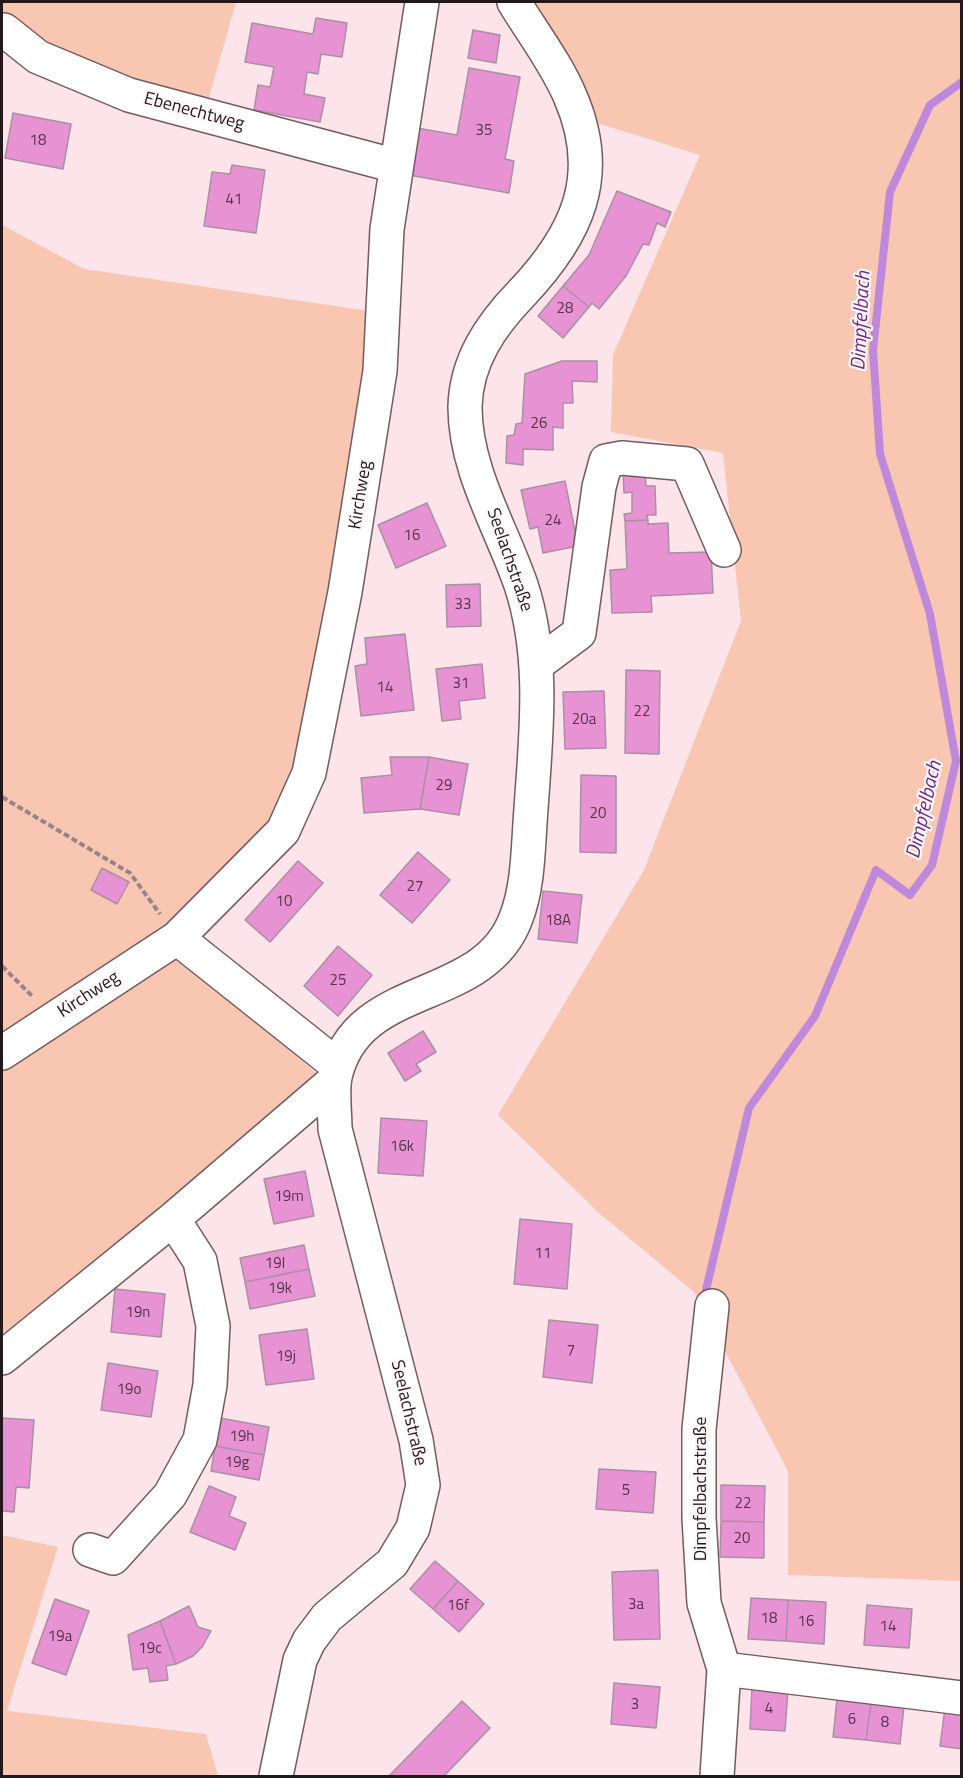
<!DOCTYPE html>
<html>
<head>
<meta charset="utf-8">
<style>
  body { margin:0 }
  #map { position:relative; width:963px; height:1778px; overflow:hidden; background:#fde3ea; font-family:"Titillium Web",sans-serif }
  canvas { display:block }
  .frame { position:absolute; inset:0; border:3px solid #23181c; pointer-events:none }
</style>
</head>
<body>
<div id="map">
<canvas width="963" height="1778"></canvas>
<div class="frame"></div>
</div>
<script>
const context = document.querySelector('canvas').getContext('2d');
context.lineJoin = 'round';
function paint(path, color) { context.fillStyle = color; context.fill(path, 'evenodd'); }
function strokePath(path, color, width, dash) { context.strokeStyle = color; context.lineWidth = width; context.lineCap = dash ? 'butt' : 'round'; context.setLineDash(dash || []); context.stroke(path); }
function label(font, color, halo, rows, align = 'center') {
  context.font = font + ' "Titillium Web",sans-serif'; context.lineWidth = 4.5; context.setLineDash([]); context.textBaseline = 'middle'; context.strokeStyle = halo; context.fillStyle = color; for (const [text, x, y, turn = 0] of rows) {
    context.save(); context.translate(x, y); context.rotate((+turn || 0) * Math.PI / 180); context.textAlign = isNaN(turn) ? turn : align; if (halo) context.strokeText(text, 0, 0); context.fillText(text, 0, 0); context.restore();
  }
}
paint(new Path2D(`
  M 2,2 L 236,2 L 208,101 L 110,71 L 2,24 Z
  M 510,2 L 961,2 L 961,1581 L 788,1575 L 788,1471 L 694,1292 L 599,1213 L 498,1115 L 644,870 L 741,621 L 723,453 L 611,432 L 613,355 L 700,155 L 594,122 Z
  M 2,225 L 84,269 L 369,311 L 362,487 L 309,773 L 176,947 L 320,1077 L 2,1343 Z
  M 2,1535 L 58,1547 L 7,1711 L 206,1734 L 218,1776 L 2,1776 Z`), '#f9c6b1');
strokePath(new Path2D(`
  M 706,1290 L 749,1108 L 815,1016 L 876,870 L 910,895 L 932,865 L 956,761 L 930,614 L 880,454 L 873,350 L 890,192 L 930,105 L 962,82`), '#be89db', 8);
const building = new Path2D(`
  M 316,18 L 347,23 L 342,57 L 321,54 L 318,74 L 307,72 L 304,94 L 325,98 L 320,122 L 254,110 L 258,85 L 270,87 L 274,67 L 245,62 L 252,23 L 313,34 Z
  M 473,30 L 500,35 L 496,63 L 468,58 Z
  M 469,68 L 520,77 L 505,159 L 514,161 L 509,193 L 409,175 L 417,128 L 457,135 Z
  M 13,113 L 71,124 L 63,169 L 5,158 Z
  M 232,165 L 265,170 L 256,233 L 204,226 L 212,172 L 230,174 Z
  M 617,191 L 671,212 L 665,227 L 657,223 L 649,245 L 643,244 L 626,276 L 599,309 L 592,303 L 589,307 L 563,286 L 589,255 Z
  M 563,286 L 589,307 L 563,338 L 538,316 Z
  M 562,361 L 597,361 L 597,382 L 572,381 L 573,403 L 563,403 L 563,428 L 553,427 L 553,450 L 523,449 L 523,465 L 506,463 L 507,436 L 514,435 L 516,424 L 522,423 L 525,374 Z
  M 645,469 L 646,486 L 655,486 L 656,515 L 647,515 L 648,520 L 625,521 L 624,514 L 632,513 L 632,492 L 624,493 L 623,470 Z
  M 565,481 L 578,546 L 543,553 L 538,527 L 530,529 L 521,490 Z
  M 427,503 L 446,546 L 396,568 L 378,525 Z
  M 648,520 L 648,524 L 668,523 L 669,553 L 711,552 L 713,593 L 651,596 L 652,612 L 612,613 L 610,570 L 627,569 L 625,521 Z
  M 480,584 L 481,626 L 447,627 L 446,585 Z
  M 405,634 L 414,710 L 361,716 L 355,666 L 367,664 L 365,638 Z
  M 482,664 L 485,698 L 459,701 L 461,719 L 442,721 L 436,669 Z
  M 626,670 L 660,671 L 659,754 L 625,753 Z
  M 604,691 L 606,748 L 565,749 L 563,692 Z
  M 390,757 L 429,757 L 420,809 L 364,813 L 361,778 L 392,775 Z
  M 429,757 L 468,764 L 459,815 L 420,809 Z
  M 581,775 L 616,776 L 616,853 L 580,852 Z
  M 418,852 L 450,880 L 412,923 L 380,895 Z
  M 298,861 L 323,883 L 270,942 L 245,920 Z
  M 102,868 L 129,882 L 117,904 L 91,890 Z
  M 543,891 L 582,895 L 577,943 L 538,939 Z
  M 338,946 L 372,975 L 338,1016 L 304,986 Z
  M 423,1031 L 436,1052 L 416,1064 L 421,1071 L 405,1081 L 388,1053 Z
  M 381,1118 L 427,1121 L 423,1176 L 378,1173 Z
  M 305,1171 L 314,1216 L 274,1224 L 264,1179 Z
  M 520,1219 L 572,1224 L 567,1289 L 514,1284 Z
  M 304,1245 L 309,1269 L 245,1282 L 240,1258 Z
  M 309,1269 L 315,1296 L 250,1309 L 245,1282 Z
  M 115,1289 L 165,1294 L 161,1337 L 111,1332 Z
  M 549,1320 L 598,1325 L 592,1383 L 543,1377 Z
  M 307,1329 L 314,1379 L 266,1385 L 259,1335 Z
  M 108,1363 L 158,1371 L 151,1417 L 101,1410 Z
  M 2,1418 L 34,1420 L 29,1488 L 16,1487 L 14,1512 L 2,1511 Z
  M 220,1418 L 269,1427 L 264,1455 L 215,1446 Z
  M 215,1446 L 264,1455 L 259,1480 L 211,1471 Z
  M 599,1469 L 656,1472 L 653,1513 L 596,1509 Z
  M 721,1485 L 765,1486 L 764,1522 L 721,1521 Z
  M 209,1486 L 236,1497 L 229,1516 L 246,1523 L 235,1550 L 190,1532 Z
  M 721,1521 L 764,1522 L 764,1558 L 720,1557 Z
  M 435,1561 L 458,1581 L 433,1609 L 410,1589 Z
  M 658,1570 L 660,1639 L 614,1640 L 612,1572 Z
  M 458,1581 L 484,1604 L 459,1632 L 433,1609 Z
  M 751,1598 L 788,1600 L 786,1641 L 748,1639 Z
  M 55,1599 L 89,1611 L 66,1675 L 32,1663 Z
  M 788,1600 L 826,1602 L 824,1644 L 786,1641 Z
  M 867,1605 L 912,1609 L 909,1648 L 864,1645 Z
  M 189,1606 L 198,1627 L 211,1631 L 202,1647 L 193,1656 L 176,1664 L 160,1621 Z
  M 160,1621 L 176,1664 L 166,1666 L 168,1680 L 150,1682 L 148,1668 L 133,1670 L 128,1635 Z
  M 614,1683 L 660,1687 L 656,1728 L 611,1724 Z
  M 752,1687 L 788,1689 L 785,1731 L 750,1729 Z
  M 837,1699 L 871,1703 L 866,1740 L 833,1737 Z
  M 462,1701 L 490,1728 L 444,1776 L 389,1776 Z
  M 871,1703 L 904,1706 L 900,1744 L 866,1740 Z
  M 945,1708 L 962,1710 L 962,1749 L 940,1746 Z`);
paint(building, '#e692d3');
strokePath(building, '#a991a2', 1.5);
const minor = new Path2D(`
  M 4,30 L 38,57 L 129,95 L 396,166
  M 536,665 L 579,633 L 599,487 L 606,461 L 622,458 L 687,464 L 724,550
  M 177,938 L 338,1066
  M 2,1053 L 177,938 L 283,831 L 309,773 L 345,592 L 380,371 L 387,229 L 422,2
  M 712,1306 L 699,1429 L 699,1518 L 704,1603 L 724,1669 L 717,1776
  M 2,1358 L 173,1219 L 334,1081
  M 90,1550 L 113,1558 L 170,1495 L 200,1440 L 210,1385 L 213,1326 L 200,1261 L 173,1219
  M 724,1669 L 962,1698
  M 276,1776 L 300,1660 L 309,1641 L 327,1617 L 392,1563 L 413,1528 L 423,1485 L 416,1440 L 335,1129 C 335,1112 332,1093 335,1077 C 357,978 483,1007 516,918 C 529,885 528,844 531,809 C 536,735 545,657 521,585 C 501,527 465,470 465,407 C 466,361 491,325 521,294 C 577,235 605,176 570,96 C 556,63 532,32 514,2`);
strokePath(minor, '#755a62', 36);
strokePath(new Path2D(`
  M 2,797 L 130,873 L 160,914
  M 2,966 L 32,996`), '#978489', 4, [6, 3]);
strokePath(minor, '#fff', 33);
label('15px', '#54364a', null, [
  ["35",484,131],
  ["18",38,141],
  ["41",234,200],
  ["28",565,309],
  ["26",539,424],
  ["24",553,521],
  ["16",412,536],
  ["33",463,605],
  ["31",461,684],
  ["14",385,688],
  ["22",642,712],
  ["20a",584,720],
  ["29",444,786],
  ["20",598,814],
  ["27",415,887],
  ["10",284,902],
  ["18A",558,921],
  ["25",338,981],
  ["16k",402,1147],
  ["19m",289,1197],
  ["11",543,1254],
  ["19l",275,1264],
  ["19k",280,1289],
  ["19n",138,1313],
  ["7",571,1351],
  ["19j",286,1357],
  ["19o",129,1390],
  ["19h",242,1437],
  ["19g",237,1463],
  ["5",626,1491],
  ["22",743,1504],
  ["20",742,1539],
  ["3a",636,1605],
  ["16f",458,1606],
  ["18",769,1619],
  ["16",806,1622],
  ["14",888,1627],
  ["19a",60,1637],
  ["19c",150,1649],
  ["3",635,1705],
  ["4",769,1709],
  ["6",852,1720],
  ["8",885,1723]
]);
label('18px', '#23181c', '#fdf6f8', [
  ["Ebenechtweg",194,112,15],
  ["Kirchweg",361,495,-81],
  ["Seelachstraße",509,560,71],
  ["Kirchweg",89,995,-33],
  ["Seelachstraße",408,1413,77],
  ["Dimpfelbachstraße",702,1489,-90]
]);
label('italic 20px', '#6b2a8a', '#fdf6f8', [
  ["Dimpfelbach",862,321,-87],
  ["Dimpfelbach",925,810,-77]
]);
</script>
</body>
</html>
